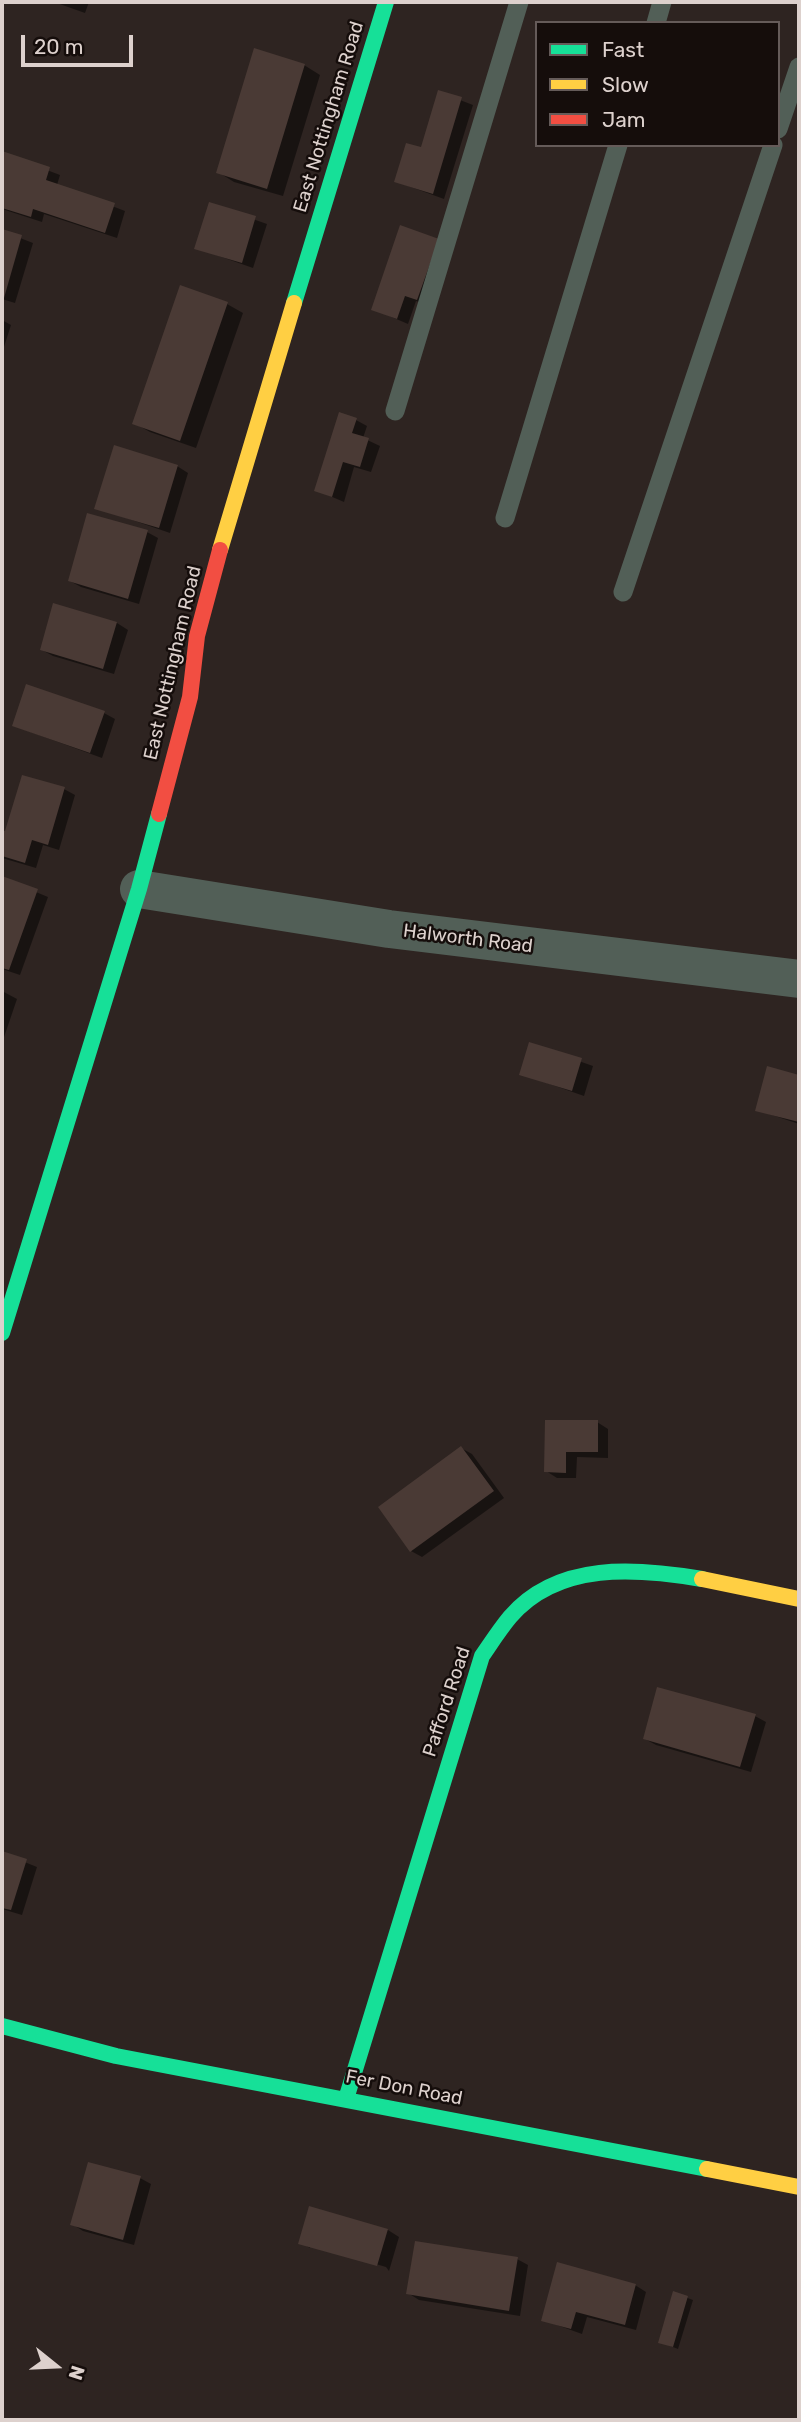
<!DOCTYPE html>
<html>
<head>
<meta charset="utf-8">
<style>
  body { margin:0 }
  #map { position:relative; width:801px; height:2422px; overflow:hidden; background:#2e2421; font-family:Rubik,sans-serif }
  canvas { display:block }
  .frame { position:absolute; inset:0; border:4px solid #ddd1cd; pointer-events:none }
  .legend { position:absolute; left:535px; top:21px; width:245px; height:126px; box-sizing:border-box; background:#150d0b; border:2px solid #655b59; margin:0; padding:9px 12px; list-style:none; font-size:21px; color:#ddd1cd }
  .legend li { display:flex; align-items:center; gap:14px; height:35px }
  .legend b { width:35px; border:2px solid #655b59 }
  .north { position:absolute; left:21px; top:2331px; width:70px; height:70px; -webkit-text-stroke:5px #150d0b; paint-order:stroke; rotate:108deg; font-size:19px; font-weight:700; line-height:28px; text-align:center; color:#ddd1cd }
  .north::after { content:''; display:block; margin:auto; width:24px; height:32px; background:#ddd1cd; clip-path:polygon(50% 0,100% 100%,50% 72%,0 100%) }
  .scale { position:absolute; left:21px; top:35px; width:112px; height:32px; box-sizing:border-box; border:4px solid #ddd1cd; border-top:0; padding-left:9px; font-size:21px; line-height:24px; white-space:nowrap; color:#ddd1cd; -webkit-text-stroke:5px #150d0b; paint-order:stroke }
</style>
</head>
<body>
<div id="map">
<canvas width="801" height="2422"></canvas>
<div class="frame"></div>
<ul class="legend">
<li><b style="height:9px;background:#16e098"></b>Fast</li>
<li><b style="height:9px;background:#ffcf43"></b>Slow</li>
<li><b style="height:9px;background:#f24e42"></b>Jam</li>
</ul>
<div class="north">N</div>
<div class="scale">20 m</div>
</div>
<script>
const context = document.querySelector('canvas').getContext('2d');
context.lineJoin = 'round';
function paint(path, color) { context.fillStyle = color; context.fill(path, 'evenodd'); }
function strokePath(path, color, width, dash) { context.strokeStyle = color; context.lineWidth = width; context.lineCap = dash ? 'butt' : 'round'; context.setLineDash(dash || []); context.stroke(path); }
function label(font, color, halo, rows, align = 'center') {
  context.font = font + ' Rubik,sans-serif'; context.lineWidth = 5; context.setLineDash([]); context.textBaseline = 'middle'; context.strokeStyle = halo; context.fillStyle = color; for (const [text, x, y, turn = 0] of rows) {
    context.save(); context.translate(x, y); context.rotate((+turn || 0) * Math.PI / 180); context.textAlign = isNaN(turn) ? turn : align; if (halo) context.strokeText(text, 0, 0); context.fillText(text, 0, 0); context.restore();
  }
}
paint(new Path2D(`
  M 54,2 L 89,2 L 85,13 Z
  M 304,65 L 320,75 L 283,196 L 234,182 L 218,172 Z
  M 439,92 L 473,105 L 444,199 L 397,182 L 422,150 Z
  M 2,153 L 60,175 L 57,185 L 125,211 L 117,238 L 44,214 L 42,222 L 2,209 Z
  M 210,204 L 267,224 L 253,268 L 196,248 Z
  M 2,231 L 33,243 L 15,303 L 2,299 Z
  M 438,241 L 428,305 L 416,301 L 408,324 L 373,309 Z
  M 227,304 L 243,313 L 196,448 L 150,432 L 134,423 Z
  M 2,320 L 11,325 L 2,353 Z
  M 356,420 L 367,426 L 363,438 L 380,446 L 371,472 L 354,467 L 344,502 L 316,490 Z
  M 177,466 L 188,473 L 170,533 L 97,508 Z
  M 147,532 L 158,538 L 139,604 L 81,587 L 70,581 Z
  M 55,605 L 117,623 L 128,630 L 114,674 L 53,656 L 42,650 Z
  M 104,713 L 115,719 L 102,758 L 14,726 Z
  M 64,789 L 75,795 L 59,850 L 43,845 L 36,868 L 2,858 L 2,832 L 6,833 Z
  M 2,878 L 48,897 L 20,975 L 2,969 Z
  M 2,991 L 17,999 L 2,1043 Z
  M 530,1044 L 593,1066 L 584,1096 L 521,1074 Z
  M 768,1068 L 799,1077 L 799,1124 L 757,1110 Z
  M 546,1422 L 597,1422 L 608,1429 L 608,1458 L 577,1457 L 576,1478 L 557,1478 L 546,1471 Z
  M 461,1448 L 472,1454 L 504,1498 L 422,1557 L 411,1551 Z
  M 755,1716 L 766,1722 L 751,1772 L 656,1745 L 645,1739 Z
  M 2,1853 L 37,1867 L 22,1915 L 2,1909 Z
  M 140,2178 L 151,2184 L 134,2245 L 83,2231 L 72,2224 Z
  M 311,2208 L 388,2230 L 399,2237 L 389,2271 L 386,2267 L 310,2245 L 310,2248 L 301,2243 Z
  M 517,2259 L 528,2265 L 520,2316 L 419,2300 L 408,2293 Z
  M 635,2285 L 646,2292 L 636,2330 L 587,2317 L 582,2334 L 543,2320 Z
  M 674,2293 L 693,2300 L 678,2349 L 660,2342 Z`), '#0007');
paint(new Path2D(`
  M 254,48 L 305,64 L 267,189 L 216,173 Z
  M 438,90 L 462,97 L 433,194 L 394,182 L 406,143 L 421,147 Z
  M 2,151 L 50,167 L 46,180 L 115,203 L 105,233 L 33,209 L 31,217 L 2,208 Z
  M 209,202 L 256,216 L 242,263 L 194,249 Z
  M 400,225 L 439,239 L 417,300 L 405,296 L 397,319 L 371,310 Z
  M 2,229 L 22,235 L 4,298 L 2,297 Z
  M 180,285 L 228,302 L 180,441 L 132,424 Z
  M 339,412 L 357,418 L 352,433 L 369,438 L 360,467 L 343,462 L 332,497 L 314,491 Z
  M 114,445 L 178,465 L 159,528 L 94,509 Z
  M 87,513 L 148,530 L 128,599 L 68,581 Z
  M 53,603 L 117,622 L 103,669 L 40,650 Z
  M 26,684 L 105,711 L 90,753 L 12,726 Z
  M 22,775 L 65,787 L 48,845 L 32,840 L 25,863 L 2,856 L 2,830 L 5,831 Z
  M 2,876 L 38,889 L 9,970 L 2,968 Z
  M 529,1042 L 582,1058 L 572,1091 L 519,1075 Z
  M 767,1066 L 799,1075 L 799,1122 L 755,1111 Z
  M 545,1420 L 598,1420 L 598,1452 L 566,1452 L 566,1473 L 544,1472 Z
  M 461,1446 L 494,1491 L 410,1552 L 378,1507 Z
  M 657,1687 L 756,1714 L 740,1767 L 643,1739 Z
  M 2,1851 L 27,1859 L 11,1910 L 2,1908 Z
  M 88,2162 L 141,2176 L 123,2240 L 70,2225 Z
  M 309,2206 L 388,2229 L 377,2266 L 298,2244 Z
  M 415,2241 L 518,2257 L 509,2311 L 406,2294 Z
  M 557,2262 L 636,2284 L 625,2325 L 576,2312 L 571,2329 L 541,2321 Z
  M 673,2291 L 688,2296 L 673,2347 L 658,2343 Z`), '#4a3a35');
strokePath(new Path2D(`
  M 656,23 L 662,2
  M 778,129 L 799,67
  M 395,411 L 519,2
  M 505,518 L 618,145
  M 623,592 L 773,145`), '#525f57', 19);
strokePath(new Path2D(`
  M 139,889 L 389,929 L 799,979`), '#525f57', 38);
strokePath(new Path2D(`
  M 294,303 L 386,2
  M 2,1333 L 139,889 L 159,814
  M 2,2026 L 116,2056 L 707,2169
  M 346,2099 L 482,1656 C 491,1643 500,1629 510,1617 C 558,1561 637,1568 702,1579`), '#16e098', 16);
strokePath(new Path2D(`
  M 220,550 L 294,303
  M 702,1579 L 799,1599
  M 707,2169 L 799,2187`), '#ffcf43', 16);
strokePath(new Path2D(`
  M 159,814 L 190,697 L 197,636 L 220,550`), '#f24e42', 16);
label('19px', '#ddd1cd', '#150d0b', [
  ["East Nottingham Road",329,117,-73],
  ["East Nottingham Road",173,663,-77],
  ["Halworth Road",468,939,7],
  ["Pafford Road",447,1702,-72],
  ["Fer Don Road",404,2088,11]
]);
</script>
</body>
</html>
